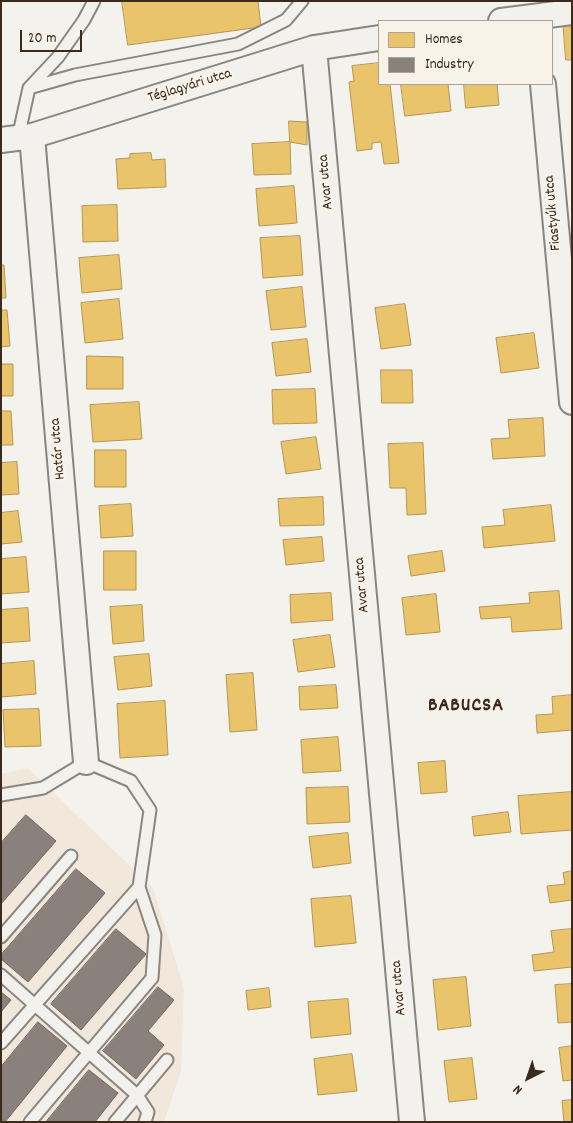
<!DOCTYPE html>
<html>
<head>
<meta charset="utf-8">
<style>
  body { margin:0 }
  #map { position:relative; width:573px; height:1123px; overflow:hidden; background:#f4f2ec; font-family:Dekko,sans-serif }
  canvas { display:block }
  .frame { position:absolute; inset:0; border:2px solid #3b2a1e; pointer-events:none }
  .legend { position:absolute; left:378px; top:20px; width:175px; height:65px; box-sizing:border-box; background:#f7f3e8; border:1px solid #aca397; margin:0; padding:6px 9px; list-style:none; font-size:15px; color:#3b2a1e }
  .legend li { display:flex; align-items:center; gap:10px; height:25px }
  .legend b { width:25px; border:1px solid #aca397 }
  .north { position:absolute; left:503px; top:1053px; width:50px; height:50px; -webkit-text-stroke:4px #f7f3e8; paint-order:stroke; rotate:221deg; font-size:14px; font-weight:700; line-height:20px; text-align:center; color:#3b2a1e }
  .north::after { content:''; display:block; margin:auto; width:18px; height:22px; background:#3b2a1e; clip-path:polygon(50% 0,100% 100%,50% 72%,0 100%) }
  .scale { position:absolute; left:20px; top:30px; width:62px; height:22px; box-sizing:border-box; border:2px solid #3b2a1e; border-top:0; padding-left:6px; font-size:15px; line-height:18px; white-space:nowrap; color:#3b2a1e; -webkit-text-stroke:4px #f7f3e8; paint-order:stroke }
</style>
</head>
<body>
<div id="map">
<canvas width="573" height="1123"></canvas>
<div class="frame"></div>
<ul class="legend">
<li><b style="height:14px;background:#e9c46a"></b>Homes</li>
<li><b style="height:14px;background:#8a817c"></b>Industry</li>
</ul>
<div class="north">N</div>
<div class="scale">20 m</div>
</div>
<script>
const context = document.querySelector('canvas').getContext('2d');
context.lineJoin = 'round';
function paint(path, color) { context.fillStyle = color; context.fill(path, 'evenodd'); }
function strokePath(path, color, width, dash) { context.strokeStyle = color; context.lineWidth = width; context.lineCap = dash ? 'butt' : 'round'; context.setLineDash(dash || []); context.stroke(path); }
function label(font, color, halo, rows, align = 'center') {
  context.font = font + ' Dekko,sans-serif'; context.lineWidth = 5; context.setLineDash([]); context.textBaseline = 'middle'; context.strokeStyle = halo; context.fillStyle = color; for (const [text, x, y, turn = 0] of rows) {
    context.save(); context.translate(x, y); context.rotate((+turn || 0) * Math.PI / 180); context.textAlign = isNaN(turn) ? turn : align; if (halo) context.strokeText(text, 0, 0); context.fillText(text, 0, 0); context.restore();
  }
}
paint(new Path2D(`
  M 28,768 L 153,888 L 184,988 L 181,1071 L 164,1122 L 1,1122 L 1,774 Z`), '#f2e7db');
const homes = new Path2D(`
  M 122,1 L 258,1 L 261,27 L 128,45 Z
  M 563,20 L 572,20 L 572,60 L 566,60 Z
  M 379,63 L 379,84 L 390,84 L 399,163 L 384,164 L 381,142 L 372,143 L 372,149 L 357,151 L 349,82 L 354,81 L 352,66 Z
  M 401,84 L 448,84 L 451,111 L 405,116 Z
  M 464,84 L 497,84 L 499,105 L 466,108 Z
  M 289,121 L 307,122 L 307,145 L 290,142 Z
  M 290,142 L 291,174 L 254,175 L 252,144 Z
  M 151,153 L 152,160 L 165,159 L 166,187 L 118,189 L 116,159 L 130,158 L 130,154 Z
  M 294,186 L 297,223 L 259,226 L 256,189 Z
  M 117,205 L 118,241 L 83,242 L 82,206 Z
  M 300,236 L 303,275 L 263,278 L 260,238 Z
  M 119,255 L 122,289 L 82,293 L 79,258 Z
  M 1,265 L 4,265 L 6,298 L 1,298 Z
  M 302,287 L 306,327 L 271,330 L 266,291 Z
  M 119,299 L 123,339 L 85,343 L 81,303 Z
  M 405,304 L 411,345 L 381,349 L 375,308 Z
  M 1,310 L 7,310 L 10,346 L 1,347 Z
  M 534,333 L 539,368 L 501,373 L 496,338 Z
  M 307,339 L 311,372 L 276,376 L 272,343 Z
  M 87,356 L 123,357 L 123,389 L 87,389 Z
  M 1,364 L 13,364 L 13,396 L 1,396 Z
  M 381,370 L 412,370 L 413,403 L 382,403 Z
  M 315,389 L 317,423 L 273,424 L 272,390 Z
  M 139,402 L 142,439 L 93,442 L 90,405 Z
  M 1,411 L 11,411 L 13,445 L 1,445 Z
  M 543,418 L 545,456 L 493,459 L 491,439 L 510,438 L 508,420 Z
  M 316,437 L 321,469 L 286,474 L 281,442 Z
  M 423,443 L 426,514 L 407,515 L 406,488 L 390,488 L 388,444 Z
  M 95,450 L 126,450 L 126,487 L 95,487 Z
  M 17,462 L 19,494 L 1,495 L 1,463 Z
  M 323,497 L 324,525 L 280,526 L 278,499 Z
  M 131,504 L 133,536 L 101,538 L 99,506 Z
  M 551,505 L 555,541 L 484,548 L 482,527 L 505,525 L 503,510 Z
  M 18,511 L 22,542 L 1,544 L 1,513 Z
  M 322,537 L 324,561 L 286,565 L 283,540 Z
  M 104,551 L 136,551 L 136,590 L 104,590 Z
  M 442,551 L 445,571 L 411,576 L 408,556 Z
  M 26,557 L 29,592 L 1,594 L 1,559 Z
  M 559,591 L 562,629 L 512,632 L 511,617 L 481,619 L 479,607 L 530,603 L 529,593 Z
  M 331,593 L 333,620 L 291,623 L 290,595 Z
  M 436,594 L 440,632 L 406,635 L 402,598 Z
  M 142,605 L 144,641 L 113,644 L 110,607 Z
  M 28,608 L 30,641 L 1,643 L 1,610 Z
  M 330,635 L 335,667 L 298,672 L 293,640 Z
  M 149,654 L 152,686 L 118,690 L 114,657 Z
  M 34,661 L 36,694 L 1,697 L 1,664 Z
  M 253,673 L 257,730 L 230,732 L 226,675 Z
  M 336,685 L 338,708 L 300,710 L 299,687 Z
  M 572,695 L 572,730 L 537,733 L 536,715 L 553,714 L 552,697 Z
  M 165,701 L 168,755 L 120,758 L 117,704 Z
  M 39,709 L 41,746 L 5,747 L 3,710 Z
  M 338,737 L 341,771 L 303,773 L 301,740 Z
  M 445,761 L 447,792 L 421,794 L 418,763 Z
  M 348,787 L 350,822 L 307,824 L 306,788 Z
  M 572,792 L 572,830 L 521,834 L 518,796 Z
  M 508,812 L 511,832 L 474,836 L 472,817 Z
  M 348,833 L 351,863 L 313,868 L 309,837 Z
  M 572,871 L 572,900 L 550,903 L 547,886 L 565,884 L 563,873 Z
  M 351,896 L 356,943 L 315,947 L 311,899 Z
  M 572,929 L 572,967 L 534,971 L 532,955 L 554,952 L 551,931 Z
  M 466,977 L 471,1026 L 438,1030 L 433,980 Z
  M 572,984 L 572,1022 L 558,1023 L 555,985 Z
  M 269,988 L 271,1007 L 248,1010 L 246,991 Z
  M 348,999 L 351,1034 L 311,1038 L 308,1002 Z
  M 572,1046 L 572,1080 L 563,1081 L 559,1048 Z
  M 352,1054 L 357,1091 L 318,1095 L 314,1059 Z
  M 472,1058 L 477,1099 L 449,1102 L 444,1061 Z
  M 572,1100 L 572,1122 L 564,1122 L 562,1101 Z`);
paint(homes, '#e9c46a');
strokePath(homes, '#b59653', 1);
const industry = new Path2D(`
  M 26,815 L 56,841 L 1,904 L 1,843 Z
  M 76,869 L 105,893 L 28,982 L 1,959 L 1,955 Z
  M 116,929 L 146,954 L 81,1030 L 51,1004 Z
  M 158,987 L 174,1000 L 148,1031 L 164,1045 L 136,1079 L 103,1051 Z
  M 1,992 L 11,1000 L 1,1012 Z
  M 38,1022 L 67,1046 L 5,1122 L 1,1122 L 1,1067 Z
  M 89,1070 L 118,1093 L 95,1122 L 46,1122 Z`);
paint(industry, '#8a817c');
strokePath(industry, '#726760', 1);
const lane = new Path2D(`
  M 29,88 L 75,75 L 238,44 L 286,20 L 302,1
  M 18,138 L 29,88 L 58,57 L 84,20 L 94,1
  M 1,795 L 43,788 L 86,762 L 131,781 L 150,810 L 139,887 L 1,1043
  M 1,937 L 71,856
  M 1,975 L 137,1095 L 148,1112 L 145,1122
  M 30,1122 L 152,978 L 155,935 L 139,887
  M 115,1122 L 167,1060`);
const street = new Path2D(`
  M 501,21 L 572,12
  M 314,48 L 412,1122
  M 543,84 L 572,402
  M 32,136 L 86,762
  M 1,140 L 32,136 L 314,48 L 379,38`);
strokePath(lane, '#898580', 15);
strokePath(street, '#898580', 28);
strokePath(lane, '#f2f1ed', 11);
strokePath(street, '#f2f1ed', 24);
label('15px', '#3b2a1e', '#f7f3e8', [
  ["Téglagyári utca",190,87,-17],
  ["Avar utca",327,182,-95],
  ["Fiastyúk utca",554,213,-95],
  ["Határ utca",59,449,-95],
  ["Avar utca",363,585,-95],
  ["Avar utca",400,988,-95]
]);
context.letterSpacing = '1px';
label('bold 20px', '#3b2a1e', '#f7f3e8', [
  ["BABUCSA",466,707]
]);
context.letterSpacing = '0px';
</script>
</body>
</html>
